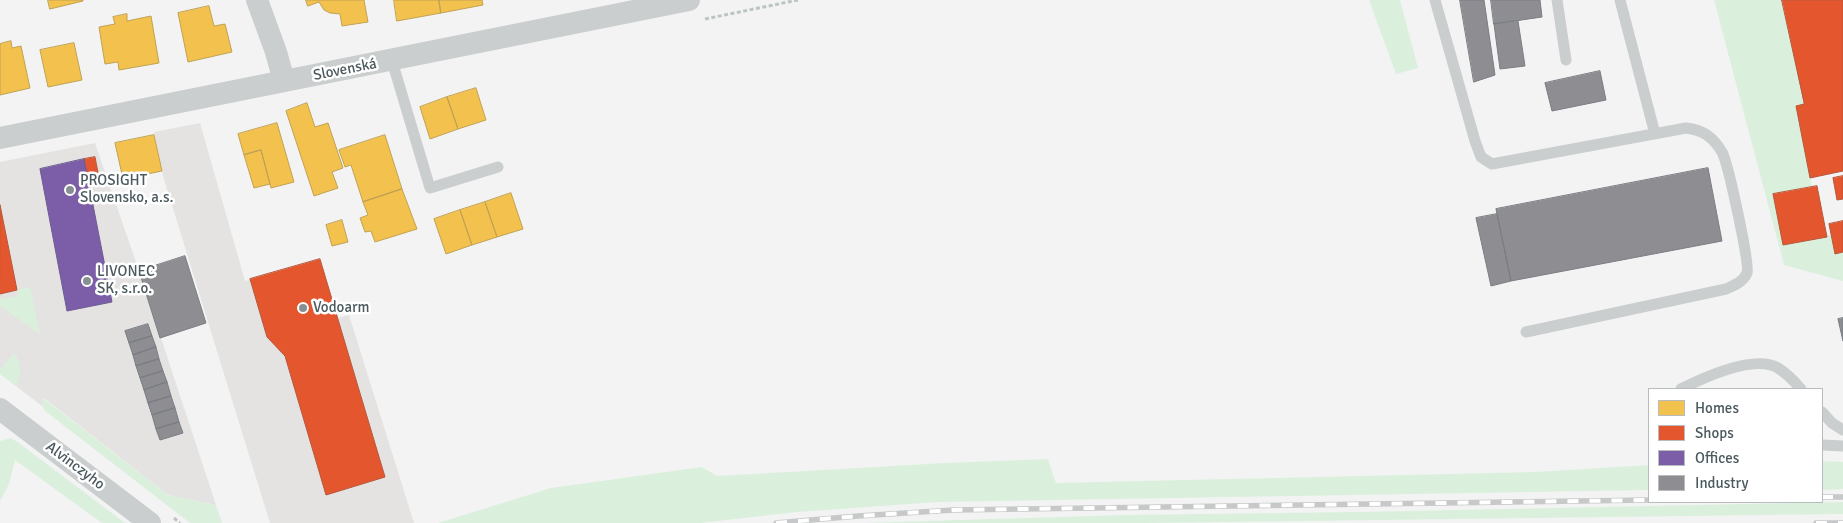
<!DOCTYPE html>
<html>
<head>
<meta charset="utf-8">
<style>
  body { margin:0 }
  #map { position:relative; width:1843px; height:523px; overflow:hidden; background:#f3f3f3; font-family:Signika,sans-serif }
  canvas { display:block }
  .legend { position:absolute; left:1648px; top:388px; width:175px; height:115px; box-sizing:border-box; background:#fff; border:1px solid #b7bdbf; margin:0; padding:6px 9px; list-style:none; font-size:15px; color:#4b5a5f }
  .legend li { display:flex; align-items:center; gap:10px; height:25px }
  .legend b { width:25px; border:1px solid #b7bdbf }
</style>
</head>
<body>
<div id="map">
<canvas width="1843" height="523"></canvas>
<ul class="legend">
<li><b style="height:14px;background:#f2c14e"></b>Homes</li>
<li><b style="height:14px;background:#e4572e"></b>Shops</li>
<li><b style="height:14px;background:#7b5ea7"></b>Offices</li>
<li><b style="height:14px;background:#8d8d92"></b>Industry</li>
</ul>
</div>
<script>
const context = document.querySelector('canvas').getContext('2d');
context.lineJoin = 'round';
function paint(path, color) { context.fillStyle = color; context.fill(path, 'evenodd'); }
function strokePath(path, color, width, dash) { context.strokeStyle = color; context.lineWidth = width; context.lineCap = dash ? 'butt' : 'round'; context.setLineDash(dash || []); context.stroke(path); }
function label(font, color, halo, rows, align = 'center') {
  context.font = font + ' Signika,sans-serif'; context.lineWidth = 5; context.setLineDash([]); context.textBaseline = 'middle'; context.strokeStyle = halo; context.fillStyle = color; for (const [text, x, y, turn = 0] of rows) {
    context.save(); context.translate(x, y); context.rotate((+turn || 0) * Math.PI / 180); context.textAlign = isNaN(turn) ? turn : align; if (halo) context.strokeText(text, 0, 0); context.fillText(text, 0, 0); context.restore();
  }
}
paint(new Path2D(`
  M 200,123 L 245,281 L 320,259 L 338,318 L 349,315 L 414,523 L 270,523 L 163,176 L 154,132 Z
  M 95,143 L 139,271 L 216,505 L 168,495 L 44,398 L 42,406 L 0,374 L 0,162 Z`), '#e4e3e1');
paint(new Path2D(`
  M 1369,0 L 1400,0 L 1418,68 L 1396,74 Z
  M 1714,0 L 1782,0 L 1804,104 L 1796,107 L 1812,186 L 1773,194 L 1783,244 L 1831,235 L 1835,253 L 1843,252 L 1843,281 L 1784,265 Z
  M 30,287 L 40,334 L 0,306 L 0,299 L 18,296 L 17,290 Z
  M 14,353 C 22,363 22,375 16,386 L 0,374 L 0,367 L 2,368 Z
  M 43,398 L 168,495 L 216,505 L 222,523 L 190,523 L 45,411 L 42,406 Z
  M 11,438 L 19,443 L 125,523 L 102,523 L 15,460 L 9,484 L 0,501 L 0,441 Z
  M 1048,459 L 1056,483 L 1536,472 L 1649,465 L 1649,490 L 937,502 L 797,512 L 700,523 L 438,523 L 551,488 L 702,467 L 717,476 L 945,463 Z
  M 1822,461 L 1843,462 L 1843,489 L 1822,490 Z
  M 1843,502 L 1843,514 L 1146,523 L 862,523 L 1124,515 L 1359,512 Z`), '#daf0dd');
const homes = new Path2D(`
  M 48,0 L 83,0 L 83,1 L 50,9 Z
  M 306,0 L 364,0 L 368,22 L 342,26 L 340,14 L 330,13 L 324,10 L 319,2 L 308,6 Z
  M 394,0 L 439,0 L 441,13 L 397,21 Z
  M 439,0 L 482,0 L 483,5 L 441,13 Z
  M 209,6 L 214,26 L 225,24 L 232,52 L 188,62 L 178,13 Z
  M 127,14 L 127,21 L 151,16 L 159,63 L 119,70 L 118,62 L 105,64 L 99,27 L 115,24 L 113,17 Z
  M 11,41 L 12,48 L 21,46 L 30,88 L 0,95 L 0,44 Z
  M 74,43 L 82,80 L 48,87 L 40,50 Z
  M 476,88 L 486,120 L 458,129 L 447,97 Z
  M 447,97 L 458,129 L 430,139 L 420,107 Z
  M 307,103 L 315,127 L 328,123 L 343,168 L 332,172 L 338,188 L 314,196 L 286,111 Z
  M 277,123 L 294,182 L 271,188 L 261,150 L 244,155 L 238,134 Z
  M 154,135 L 162,171 L 123,179 L 115,143 Z
  M 385,135 L 402,189 L 363,202 L 351,165 L 345,167 L 339,150 Z
  M 261,150 L 270,184 L 254,188 L 244,155 Z
  M 402,189 L 417,229 L 375,242 L 371,231 L 365,232 L 360,218 L 368,215 L 363,202 Z
  M 511,193 L 523,229 L 497,237 L 485,202 Z
  M 485,202 L 497,237 L 472,245 L 460,210 Z
  M 460,210 L 472,245 L 446,254 L 434,219 Z
  M 342,220 L 348,242 L 332,246 L 326,225 Z`);
paint(homes, '#f2c14e');
strokePath(homes, '#c0a253', 1);
const shops = new Path2D(`
  M 1782,0 L 1843,0 L 1843,171 L 1810,178 L 1796,106 L 1804,104 Z
  M 95,157 L 100,183 L 89,185 L 84,159 Z
  M 1843,176 L 1843,199 L 1837,200 L 1833,178 Z
  M 1817,186 L 1827,237 L 1783,245 L 1773,194 Z
  M 0,205 L 17,290 L 0,294 Z
  M 1843,221 L 1843,252 L 1835,254 L 1829,224 Z
  M 320,259 L 385,477 L 326,495 L 285,356 L 267,337 L 250,279 Z`);
paint(shops, '#e4572e');
strokePath(shops, '#b6583d', 1);
const offices = new Path2D(`
  M 84,159 L 112,302 L 67,311 L 40,169 Z`);
paint(offices, '#7b5ea7');
strokePath(offices, '#6d5d91', 1);
const industry = new Path2D(`
  M 1460,0 L 1484,0 L 1495,75 L 1474,82 Z
  M 1491,0 L 1540,0 L 1542,17 L 1494,24 Z
  M 1518,21 L 1525,66 L 1500,69 L 1494,24 Z
  M 1600,71 L 1606,100 L 1552,111 L 1545,83 Z
  M 1708,168 L 1722,241 L 1511,281 L 1496,209 Z
  M 1497,214 L 1511,281 L 1491,286 L 1476,218 Z
  M 185,256 L 206,323 L 160,338 L 139,271 Z
  M 1843,318 L 1843,341 L 1838,319 Z
  M 148,324 L 152,336 L 129,343 L 125,331 Z
  M 152,336 L 156,347 L 133,355 L 129,343 Z
  M 156,347 L 159,359 L 136,366 L 133,355 Z
  M 159,359 L 163,371 L 140,378 L 136,366 Z
  M 163,371 L 167,382 L 144,390 L 140,378 Z
  M 167,382 L 171,396 L 148,403 L 144,390 Z
  M 171,396 L 175,408 L 152,415 L 148,403 Z
  M 175,408 L 179,422 L 156,429 L 152,415 Z
  M 179,422 L 183,433 L 160,440 L 156,429 Z`);
paint(industry, '#8d8d92');
strokePath(industry, '#797e83', 1);
strokePath(new Path2D(`
  M 705,19 L 798,0
  M 174,518 L 180,523`), '#bbc6c0', 3, [4, 2.5]);
strokePath(new Path2D(`
  M 1435,0 L 1475,141 L 1481,157 L 1492,164 L 1686,128 C 1703,130 1713,137 1722,152 C 1728,163 1750,264 1747,273 C 1743,282 1735,285 1726,289 L 1526,332
  M 1557,0 L 1566,60
  M 1620,0 L 1655,134
  M 392,61 L 430,188 L 498,167
  M 1681,389 C 1703,378 1754,354 1778,368 C 1786,373 1795,382 1801,389
  M 1822,412 L 1832,423 L 1843,430
  M 1822,445 L 1843,446`), '#cbcece', 11);
strokePath(new Path2D(`
  M 257,0 L 276,52 L 284,81
  M 0,138 L 689,0
  M 0,409 L 150,523`), '#cbcece', 22);
const rail = new Path2D(`
  M 1822,497 L 1843,497
  M 776,523 L 858,516 L 953,510 L 1649,500
  M 1816,523 L 1843,523`);
strokePath(rail, '#c7c8c9', 5.5);
strokePath(rail, '#fff', 4, [11]);
for (const [x, y, r, color] of [
  [70,190,5,"#869093"],
  [87,281,5,"#869093"],
  [303,308,5,"#869093"]
]) { const dot = new Path2D(); dot.arc(x, y, r, 0, 2 * Math.PI); context.fillStyle = color; context.fill(dot); strokePath(dot, '#fff', 2); }
label('15px', '#4b5a5f', '#fff', [
  ["Slovenská",345,70,-11],
  ["Alvinczyho",75,466,37]
]);
label('15px', '#4b5a5f', '#fff', [
  ["PROSIGHT",80,181],
  ["Slovensko, a.s.",80,198],
  ["LIVONEC",97,272],
  ["SK, s.r.o.",97,289],
  ["Vodoarm",313,308]
], 'left');
</script>
</body>
</html>
